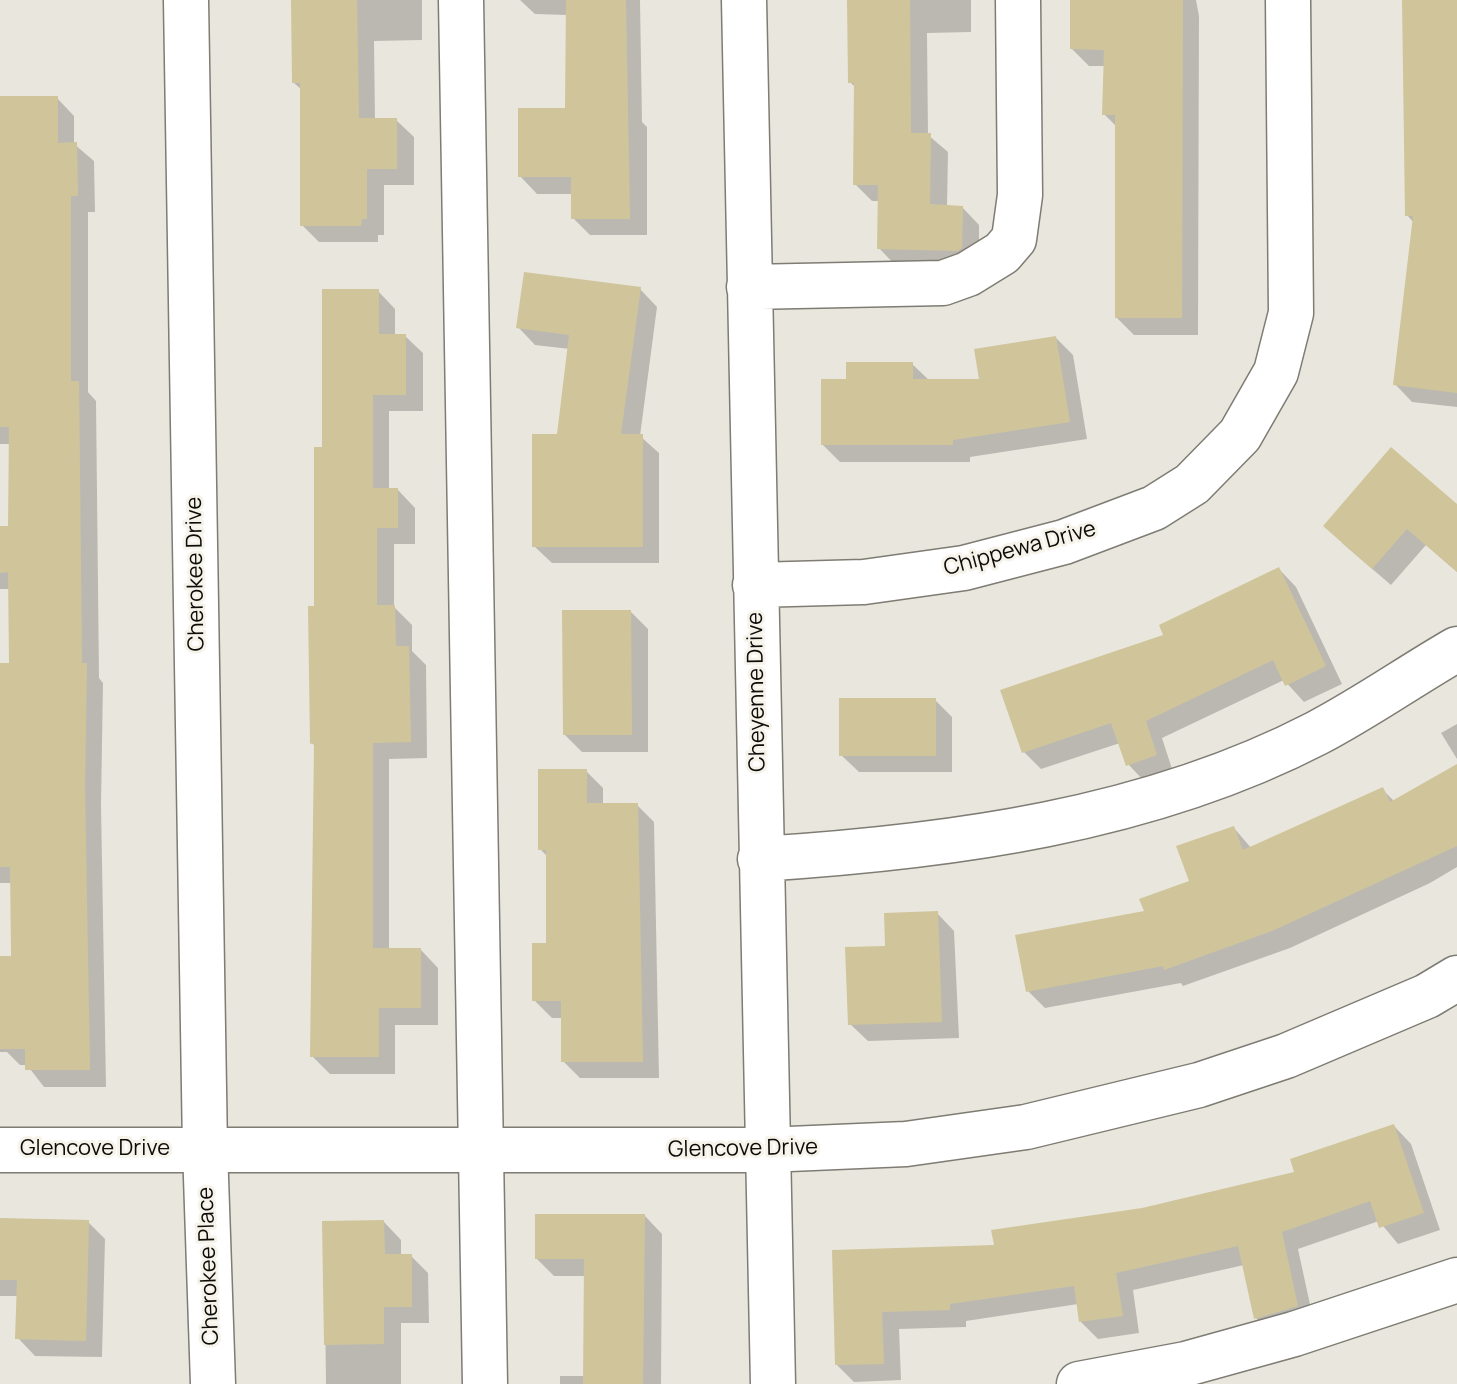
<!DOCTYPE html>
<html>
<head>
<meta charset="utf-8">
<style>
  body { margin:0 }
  canvas { display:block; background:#e9e6dd }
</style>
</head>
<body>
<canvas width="1457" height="1384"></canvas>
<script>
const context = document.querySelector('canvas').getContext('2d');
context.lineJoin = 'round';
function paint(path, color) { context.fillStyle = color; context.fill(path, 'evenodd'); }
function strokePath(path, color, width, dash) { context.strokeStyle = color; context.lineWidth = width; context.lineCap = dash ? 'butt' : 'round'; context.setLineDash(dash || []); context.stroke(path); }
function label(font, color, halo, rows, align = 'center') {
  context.font = font + ' Manrope,sans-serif'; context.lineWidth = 6; context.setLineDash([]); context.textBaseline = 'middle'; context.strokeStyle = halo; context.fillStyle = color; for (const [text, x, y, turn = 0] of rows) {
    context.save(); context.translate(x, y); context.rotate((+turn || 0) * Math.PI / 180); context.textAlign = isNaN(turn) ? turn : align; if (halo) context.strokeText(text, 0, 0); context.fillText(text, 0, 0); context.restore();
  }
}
paint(new Path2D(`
  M 293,0 L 422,0 L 422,40 L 374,41 L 375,120 L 396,120 L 414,137 L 414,185 L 384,185 L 384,235 L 378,235 L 378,242 L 319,242 L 302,225 L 302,90 L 294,83 Z
  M 520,0 L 640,0 L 642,122 L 647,127 L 647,235 L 590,235 L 573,218 L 573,194 L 537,194 L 520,176 L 567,110 L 568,15 L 535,14 Z
  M 849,0 L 971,0 L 971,32 L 927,33 L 928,135 L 948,152 L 947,207 L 962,207 L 979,225 L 979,265 L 896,266 L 879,248 L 880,201 L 872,201 L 855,184 L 856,88 L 850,82 Z
  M 1072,0 L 1196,0 L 1199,16 L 1198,335 L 1134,335 L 1117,318 L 1117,127 L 1104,114 L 1105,66 L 1089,66 L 1072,49 Z
  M 1405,0 L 1457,0 L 1457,407 L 1412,402 L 1395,384 L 1414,223 L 1407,215 Z
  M 57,98 L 74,116 L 74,144 L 94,161 L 95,212 L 88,212 L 88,392 L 96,401 L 99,678 L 103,683 L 101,805 L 106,1087 L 44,1087 L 27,1065 L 20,1065 L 7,1052 L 0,1052 L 0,958 L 13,958 L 12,883 L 0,883 L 0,686 L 11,665 L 10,589 L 0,589 L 0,529 L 10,528 L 11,444 L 0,444 L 0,113 Z
  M 640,289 L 657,307 L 640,436 L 659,453 L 659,563 L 552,563 L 534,546 L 559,436 L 570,349 L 535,345 L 518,327 Z
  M 378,291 L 395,309 L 395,336 L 405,336 L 423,353 L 423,411 L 389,411 L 389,490 L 398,490 L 415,508 L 415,544 L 394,544 L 394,607 L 412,625 L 412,651 L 426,665 L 427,758 L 389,759 L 389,950 L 421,950 L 438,968 L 438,1025 L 395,1025 L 395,1074 L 330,1074 L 312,1056 L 316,747 L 312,743 L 324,449 Z
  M 1056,338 L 1073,355 L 1087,439 L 970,457 L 970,462 L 840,462 L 823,445 L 912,364 L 930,381 L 981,381 Z
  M 1457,506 L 1457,572 L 1426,545 L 1391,585 L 1342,543 Z
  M 1279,569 L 1296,587 L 1342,684 L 1304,702 L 1284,680 L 1162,738 L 1173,772 L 1145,782 L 1128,764 L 1120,743 L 1041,769 L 1024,752 L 1166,636 Z
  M 631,612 L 648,629 L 648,752 L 582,752 L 565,735 Z
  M 935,700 L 952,717 L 952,772 L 859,772 L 841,755 Z
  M 1457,724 L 1457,759 L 1441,733 Z
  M 1457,766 L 1457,867 L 1430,883 L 1290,948 L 1183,986 L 1181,983 L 1045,1008 L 1028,991 L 1191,882 L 1234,828 L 1252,849 L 1383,790 L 1395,802 Z
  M 586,771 L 603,788 L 603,805 L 637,805 L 654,822 L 659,1078 L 580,1078 L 563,1061 L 563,1018 L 552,1018 L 534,1000 L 548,945 L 548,857 L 540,849 Z
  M 937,913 L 954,931 L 959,1038 L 868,1041 L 850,1024 L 887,948 Z
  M 1394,1126 L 1411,1144 L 1440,1230 L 1398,1244 L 1379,1221 L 1298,1249 L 1314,1323 L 1273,1335 L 1256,1318 L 1244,1265 L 1133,1290 L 1139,1333 L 1098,1339 L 1081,1322 L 1078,1304 L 966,1321 L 966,1327 L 899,1329 L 901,1380 L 854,1382 L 837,1365 L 834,1252 L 996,1247 L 1297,1173 Z
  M 645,1216 L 662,1234 L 661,1384 L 560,1384 L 560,1376 L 585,1376 L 586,1276 L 554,1276 L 537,1259 Z
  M 88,1222 L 105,1239 L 102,1357 L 35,1356 L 18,1338 L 19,1296 L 0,1296 L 0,1241 Z
  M 384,1222 L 401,1240 L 401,1256 L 411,1256 L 428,1273 L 429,1323 L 401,1323 L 401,1384 L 326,1384 L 324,1223 Z`), '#0003');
paint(new Path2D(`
  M 291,0 L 357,0 L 359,118 L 397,118 L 397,169 L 367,169 L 367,219 L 362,219 L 361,226 L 300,226 L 300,83 L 292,83 Z
  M 566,0 L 626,0 L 630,219 L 571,219 L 571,177 L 518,177 L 518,108 L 565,108 Z
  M 847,0 L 910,0 L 911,133 L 931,133 L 930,204 L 963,206 L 962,248 L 958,251 L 877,249 L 878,185 L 853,185 L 854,83 L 848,83 Z
  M 1070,0 L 1183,0 L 1182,318 L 1115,318 L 1115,115 L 1102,115 L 1104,50 L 1070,49 Z
  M 1402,0 L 1457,0 L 1457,393 L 1393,385 L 1413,216 L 1405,216 Z
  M 0,96 L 58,96 L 58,143 L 77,142 L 78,196 L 71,196 L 71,381 L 79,381 L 82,663 L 87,663 L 85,786 L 90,1070 L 25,1070 L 25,1049 L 0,1049 L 0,956 L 11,956 L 10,867 L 0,867 L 0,663 L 9,663 L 8,572 L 0,573 L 0,526 L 8,526 L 9,427 L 0,427 Z
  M 524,272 L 641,287 L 621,434 L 643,434 L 643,547 L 532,547 L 532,434 L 557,434 L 569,335 L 516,328 Z
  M 322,289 L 379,289 L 379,334 L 406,334 L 406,395 L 373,395 L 373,488 L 398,488 L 398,528 L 377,528 L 377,605 L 395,605 L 396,646 L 409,646 L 411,742 L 373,743 L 373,948 L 421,948 L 421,1008 L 379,1008 L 379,1057 L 310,1057 L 314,743 L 310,744 L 308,606 L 314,606 L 314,447 L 322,447 Z
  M 1056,336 L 1070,422 L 953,440 L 953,445 L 821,445 L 821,379 L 846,379 L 846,362 L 913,362 L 913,379 L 979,379 L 974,349 Z
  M 1391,447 L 1457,504 L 1457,572 L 1407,529 L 1372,569 L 1323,526 Z
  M 1279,567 L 1326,666 L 1285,686 L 1273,660 L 1146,721 L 1157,755 L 1126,766 L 1111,723 L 1022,753 L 1000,690 L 1163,635 L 1159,625 Z
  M 562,610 L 631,610 L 632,735 L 563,735 Z
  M 839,698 L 936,698 L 936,756 L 839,756 Z
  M 1457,764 L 1457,846 L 1272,931 L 1164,970 L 1163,966 L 1026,992 L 1015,935 L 1144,911 L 1139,899 L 1189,881 L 1176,846 L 1234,826 L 1243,850 L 1383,787 L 1390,802 Z
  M 538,769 L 587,769 L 587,803 L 638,803 L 643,1062 L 561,1062 L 561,1001 L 532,1001 L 532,943 L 546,943 L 546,850 L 538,850 Z
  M 938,911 L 942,1022 L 848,1025 L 845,947 L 885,946 L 884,913 Z
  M 1394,1124 L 1424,1213 L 1379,1228 L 1370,1201 L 1282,1232 L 1298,1306 L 1254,1319 L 1238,1246 L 1116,1273 L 1123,1316 L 1079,1322 L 1074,1286 L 950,1304 L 950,1310 L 882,1312 L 884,1364 L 835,1365 L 832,1250 L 994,1245 L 991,1230 L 1142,1208 L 1294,1172 L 1290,1159 Z
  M 535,1214 L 645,1214 L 643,1384 L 583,1384 L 584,1259 L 535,1259 Z
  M 0,1218 L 89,1220 L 86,1341 L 15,1339 L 17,1280 L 0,1280 Z
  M 384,1220 L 385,1254 L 412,1254 L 412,1307 L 384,1307 L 384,1344 L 324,1345 L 322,1221 Z`), '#d0c59a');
const minor = new Path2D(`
  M 186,0 L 205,1148 L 213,1384
  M 461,0 L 485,1384
  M 744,0 L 773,1384
  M 749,287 L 943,283 L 968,274 L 1002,253 L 1014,239 L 1020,195 L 1018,0
  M 755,585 L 864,582 L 964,568 L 1064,542 L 1154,508 L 1192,484 L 1240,435 L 1276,372 L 1291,313 L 1288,0
  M 760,859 C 949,847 1147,821 1317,733 C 1365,708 1410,676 1457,649
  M 0,1150 L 766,1150 L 906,1144 L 1026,1127 L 1199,1085 L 1286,1056 L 1427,996 L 1457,978
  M 1079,1384 L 1186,1364 L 1294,1334 L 1457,1280`);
strokePath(minor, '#7e7c73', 47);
strokePath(minor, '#fff', 44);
label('22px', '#0d0c09', '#f6f4ea', [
  ["Chippewa Drive",1020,549,-15],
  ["Cherokee Drive",196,574,-91],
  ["Cheyenne Drive",757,692,-91],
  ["Glencove Drive",95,1149],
  ["Glencove Drive",743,1149,-1],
  ["Cherokee Place",209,1266,-92]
]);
</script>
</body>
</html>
